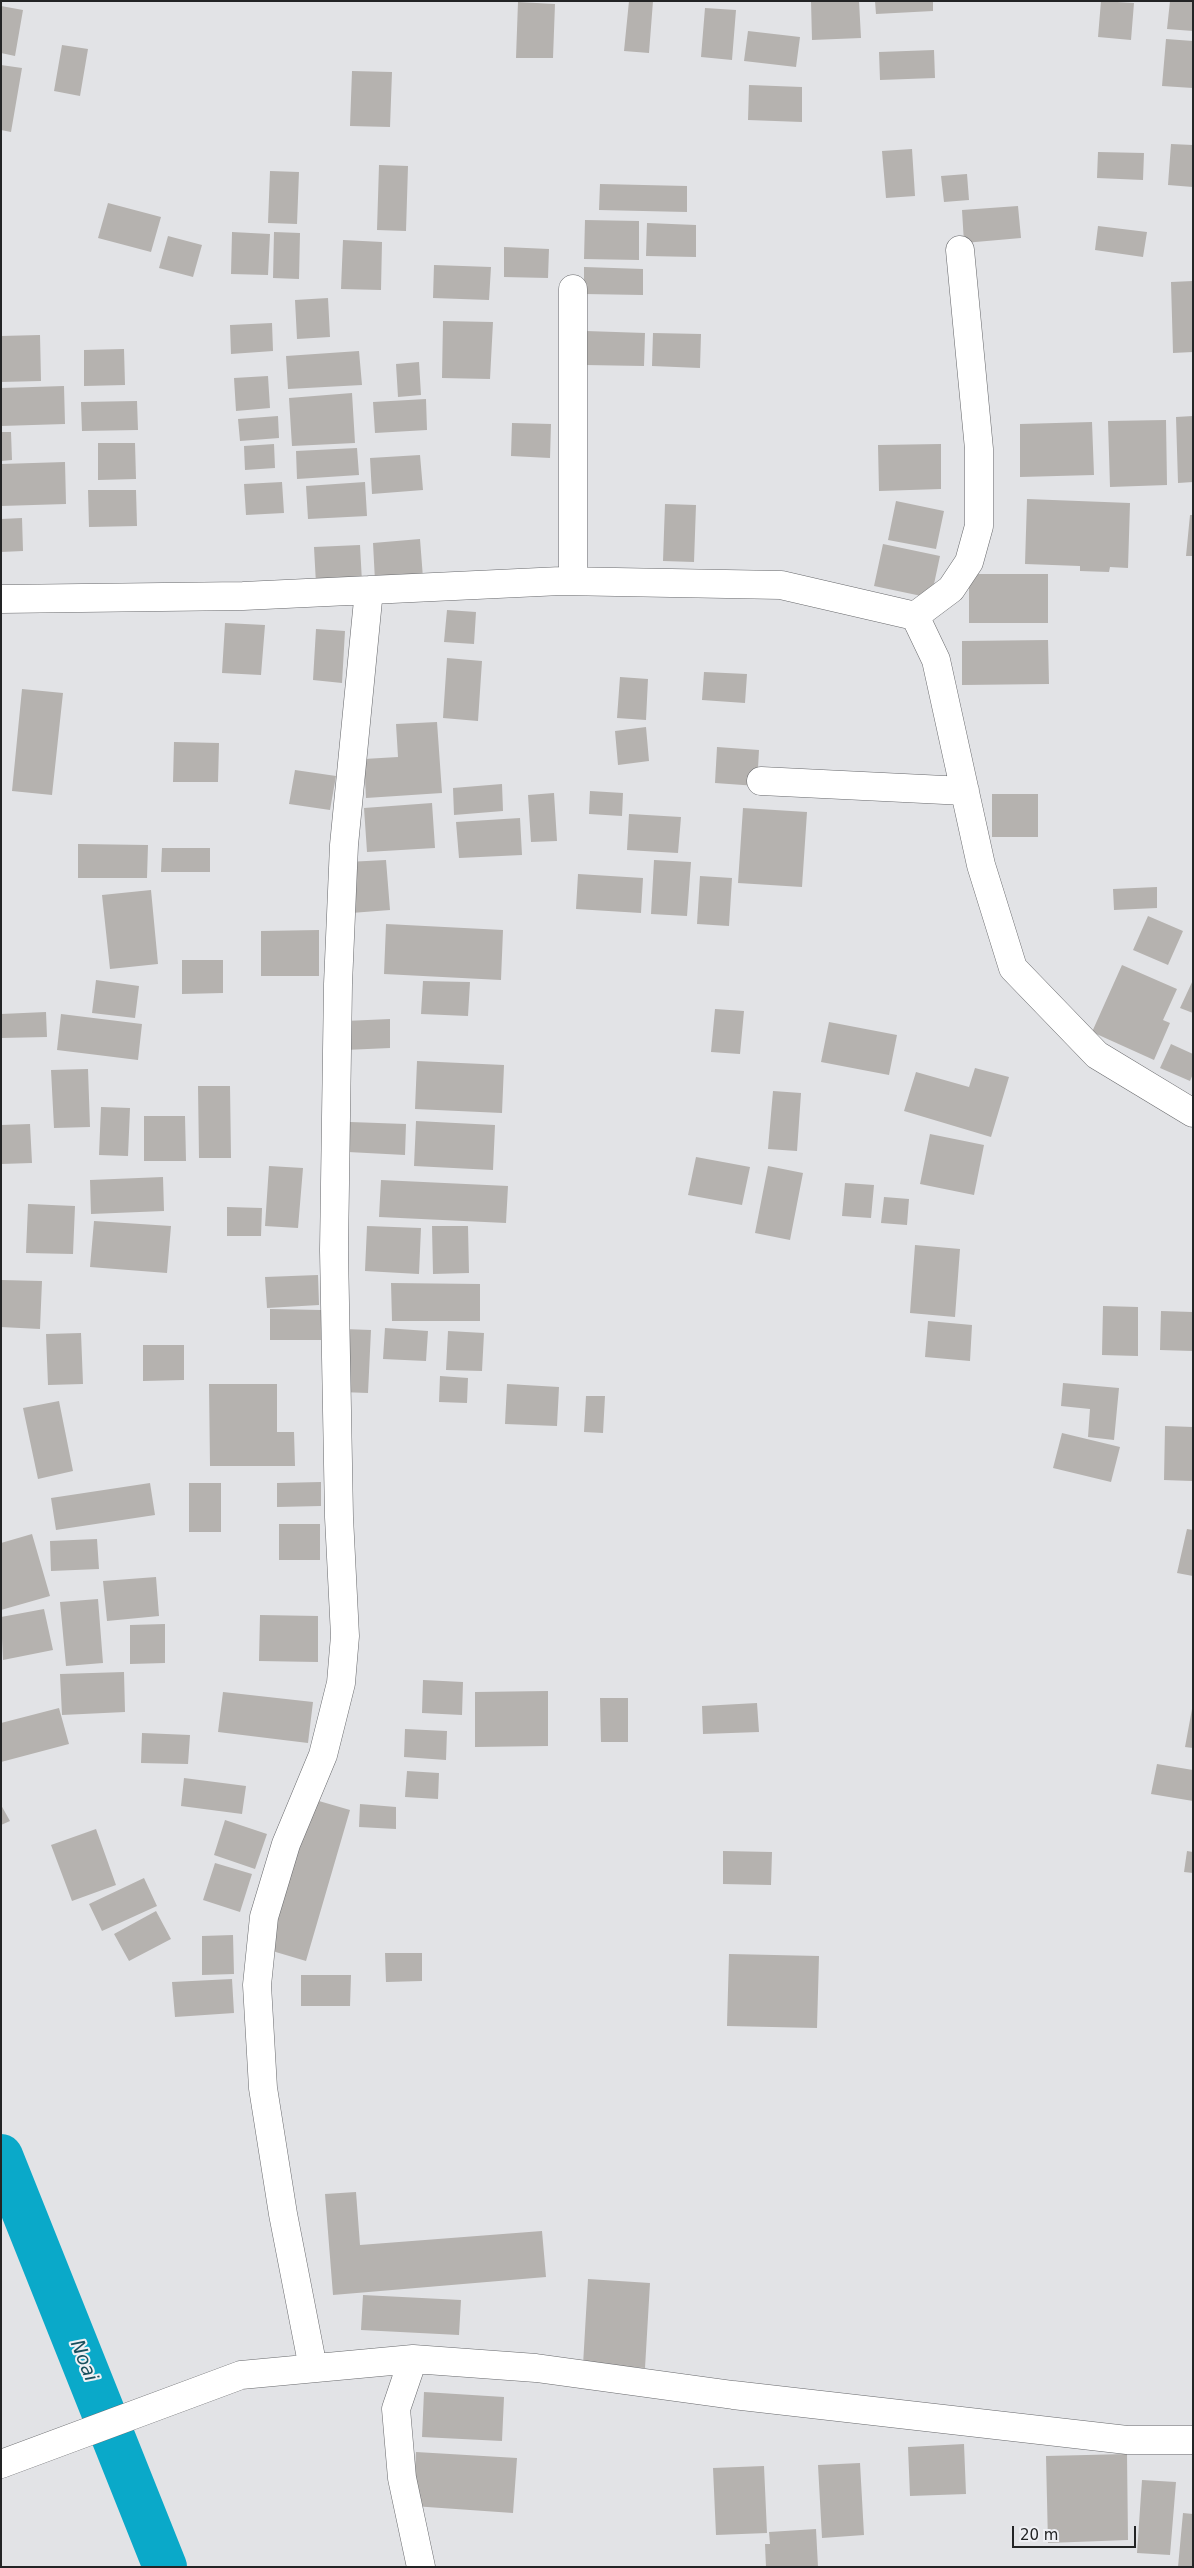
<!DOCTYPE html>
<html>
<head>
<meta charset="utf-8">
<style>
  body { margin:0 }
  #map { position:relative; width:1194px; height:2568px; overflow:hidden; background:#e2e3e6; font-family:"DejaVu Sans",sans-serif }
  canvas { display:block }
  .frame { position:absolute; inset:0; border:2px solid #232425; pointer-events:none }
  .scale { position:absolute; left:1012px; top:2526px; width:124px; height:22px; box-sizing:border-box; border:2px solid #232425; border-top:0; padding-left:6px; font-size:15px; line-height:18px; white-space:nowrap; color:#232425; -webkit-text-stroke:4px #eff0f4; paint-order:stroke }
</style>
</head>
<body>
<div id="map">
<canvas width="1194" height="2568"></canvas>
<div class="frame"></div>
<div class="scale">20 m</div>
</div>
<script>
const context = document.querySelector('canvas').getContext('2d');
context.lineJoin = 'round';
function strokePath(path, color, width, dash) { context.strokeStyle = color; context.lineWidth = width; context.lineCap = dash ? 'butt' : 'round'; context.setLineDash(dash || []); context.stroke(path); }
function paint(path, color) { context.fillStyle = color; context.fill(path, 'evenodd'); }
function label(font, color, halo, rows, align = 'center') {
  context.font = font + ' "DejaVu Sans",sans-serif'; context.lineWidth = 4; context.setLineDash([]); context.textBaseline = 'middle'; context.strokeStyle = halo; context.fillStyle = color; for (const [text, x, y, turn = 0] of rows) {
    context.save(); context.translate(x, y); context.rotate((+turn || 0) * Math.PI / 180); context.textAlign = isNaN(turn) ? turn : align; if (halo) context.strokeText(text, 0, 0); context.fillText(text, 0, 0); context.restore();
  }
}
strokePath(new Path2D(`
  M 1,2156 L 165,2567`), '#0aa9c9', 44);
paint(new Path2D(`
  M 629,1 L 653,1 L 649,53 L 624,51 Z
  M 811,1 L 859,1 L 861,38 L 812,40 Z
  M 875,1 L 933,1 L 933,11 L 876,14 Z
  M 1101,1 L 1134,3 L 1131,40 L 1098,37 Z
  M 1170,1 L 1193,1 L 1193,31 L 1167,29 Z
  M 518,2 L 555,4 L 553,58 L 516,58 Z
  M 1,6 L 23,10 L 15,56 L 1,53 Z
  M 705,8 L 736,10 L 732,60 L 701,57 Z
  M 748,31 L 800,37 L 796,67 L 744,61 Z
  M 1166,39 L 1193,41 L 1193,88 L 1162,86 Z
  M 62,45 L 88,49 L 80,96 L 54,91 Z
  M 934,50 L 935,78 L 880,80 L 879,52 Z
  M 1,65 L 22,68 L 11,132 L 1,130 Z
  M 352,71 L 392,72 L 390,127 L 350,126 Z
  M 749,85 L 802,87 L 802,122 L 748,120 Z
  M 1171,144 L 1193,145 L 1193,187 L 1168,185 Z
  M 912,149 L 915,196 L 886,198 L 882,151 Z
  M 1098,152 L 1144,153 L 1143,180 L 1097,178 Z
  M 379,165 L 408,166 L 406,231 L 377,230 Z
  M 270,171 L 299,172 L 297,224 L 268,223 Z
  M 967,174 L 969,200 L 944,202 L 941,176 Z
  M 600,184 L 687,186 L 687,212 L 599,210 Z
  M 108,203 L 161,217 L 151,252 L 98,238 Z
  M 1018,206 L 1021,238 L 964,243 L 962,210 Z
  M 585,220 L 639,221 L 639,260 L 584,259 Z
  M 647,223 L 696,225 L 696,257 L 646,256 Z
  M 1098,226 L 1147,232 L 1143,257 L 1095,250 Z
  M 232,232 L 270,234 L 268,275 L 231,274 Z
  M 274,232 L 300,233 L 299,279 L 273,278 Z
  M 168,236 L 202,245 L 193,277 L 159,268 Z
  M 343,240 L 382,242 L 381,290 L 341,289 Z
  M 504,247 L 549,249 L 548,278 L 504,277 Z
  M 434,265 L 491,267 L 489,300 L 433,298 Z
  M 584,267 L 643,269 L 643,295 L 584,294 Z
  M 1193,281 L 1193,352 L 1173,353 L 1171,282 Z
  M 328,298 L 330,337 L 297,339 L 295,300 Z
  M 443,321 L 493,322 L 490,379 L 442,378 Z
  M 272,323 L 273,351 L 231,354 L 230,325 Z
  M 586,331 L 645,333 L 644,366 L 585,365 Z
  M 653,333 L 701,334 L 700,368 L 652,366 Z
  M 40,335 L 41,381 L 1,382 L 1,336 Z
  M 124,349 L 125,385 L 84,386 L 84,350 Z
  M 359,351 L 362,385 L 288,389 L 286,356 Z
  M 419,362 L 421,395 L 398,397 L 396,364 Z
  M 268,376 L 270,408 L 236,411 L 234,378 Z
  M 64,386 L 65,424 L 1,426 L 1,388 Z
  M 352,393 L 355,443 L 292,446 L 289,398 Z
  M 426,399 L 427,430 L 375,433 L 373,402 Z
  M 137,401 L 138,430 L 82,431 L 81,402 Z
  M 278,416 L 279,438 L 240,441 L 238,419 Z
  M 1193,416 L 1193,482 L 1178,483 L 1176,417 Z
  M 1166,420 L 1167,485 L 1110,487 L 1108,421 Z
  M 1092,422 L 1094,475 L 1020,477 L 1020,424 Z
  M 512,423 L 551,424 L 550,458 L 511,456 Z
  M 1,432 L 11,432 L 12,460 L 1,461 Z
  M 98,443 L 135,443 L 136,479 L 98,480 Z
  M 274,444 L 275,468 L 245,470 L 244,446 Z
  M 941,444 L 941,489 L 879,491 L 878,445 Z
  M 357,448 L 359,475 L 297,479 L 296,451 Z
  M 420,455 L 423,490 L 372,494 L 370,458 Z
  M 65,462 L 66,504 L 1,506 L 1,464 Z
  M 282,482 L 284,513 L 246,515 L 244,484 Z
  M 365,482 L 367,516 L 308,519 L 306,486 Z
  M 88,490 L 136,490 L 137,526 L 89,527 Z
  M 1027,499 L 1130,503 L 1128,568 L 1110,567 L 1109,572 L 1080,571 L 1080,566 L 1025,564 Z
  M 896,501 L 944,511 L 936,549 L 888,540 Z
  M 665,504 L 696,505 L 694,562 L 663,561 Z
  M 1190,515 L 1193,515 L 1193,556 L 1186,556 Z
  M 22,518 L 23,551 L 1,552 L 1,519 Z
  M 420,539 L 423,578 L 375,581 L 373,543 Z
  M 883,544 L 940,556 L 931,598 L 874,586 Z
  M 360,545 L 362,582 L 316,584 L 314,547 Z
  M 969,574 L 1048,574 L 1048,623 L 969,623 Z
  M 447,610 L 476,612 L 474,644 L 444,642 Z
  M 225,623 L 265,625 L 261,675 L 222,673 Z
  M 316,629 L 345,631 L 342,683 L 313,680 Z
  M 1048,640 L 1049,684 L 962,685 L 962,641 Z
  M 447,658 L 482,661 L 478,721 L 443,718 Z
  M 704,672 L 747,674 L 745,703 L 702,700 Z
  M 620,677 L 648,679 L 646,720 L 617,718 Z
  M 22,689 L 63,693 L 52,795 L 12,791 Z
  M 437,722 L 442,793 L 366,798 L 364,759 L 398,757 L 396,724 Z
  M 646,727 L 649,761 L 618,765 L 615,731 Z
  M 174,742 L 219,743 L 218,782 L 173,782 Z
  M 717,747 L 759,750 L 757,786 L 715,783 Z
  M 295,770 L 336,776 L 330,810 L 289,804 Z
  M 502,784 L 503,811 L 454,815 L 453,788 Z
  M 590,791 L 623,793 L 622,816 L 589,814 Z
  M 554,793 L 557,841 L 531,842 L 528,795 Z
  M 992,794 L 1038,794 L 1038,837 L 992,837 Z
  M 432,803 L 435,848 L 367,852 L 364,808 Z
  M 743,808 L 807,812 L 802,887 L 738,883 Z
  M 629,814 L 681,817 L 678,853 L 627,850 Z
  M 520,818 L 522,855 L 459,858 L 456,822 Z
  M 78,844 L 148,845 L 147,878 L 78,878 Z
  M 162,848 L 210,848 L 210,872 L 161,872 Z
  M 386,860 L 390,910 L 351,913 L 347,862 Z
  M 654,860 L 691,862 L 687,916 L 651,914 Z
  M 578,874 L 643,878 L 641,913 L 576,909 Z
  M 700,876 L 732,878 L 729,926 L 697,924 Z
  M 1157,887 L 1157,908 L 1114,910 L 1113,889 Z
  M 151,890 L 158,964 L 110,969 L 102,895 Z
  M 1148,916 L 1183,931 L 1168,965 L 1133,950 Z
  M 386,924 L 503,930 L 501,980 L 384,974 Z
  M 319,930 L 319,976 L 261,976 L 261,931 Z
  M 182,960 L 223,960 L 223,993 L 182,994 Z
  M 1122,965 L 1177,989 L 1163,1020 L 1170,1023 L 1154,1060 L 1092,1032 Z
  M 96,980 L 139,986 L 135,1018 L 92,1013 Z
  M 1193,980 L 1193,1013 L 1180,1008 Z
  M 423,981 L 470,982 L 468,1016 L 421,1014 Z
  M 715,1009 L 744,1011 L 740,1054 L 711,1052 Z
  M 46,1012 L 47,1037 L 1,1038 L 1,1014 Z
  M 61,1014 L 142,1024 L 138,1060 L 57,1050 Z
  M 390,1019 L 390,1048 L 345,1050 L 345,1021 Z
  M 829,1022 L 897,1035 L 889,1075 L 821,1062 Z
  M 1171,1044 L 1193,1054 L 1193,1074 L 1190,1081 L 1160,1068 Z
  M 417,1061 L 504,1065 L 502,1113 L 415,1109 Z
  M 975,1068 L 1009,1077 L 991,1137 L 904,1111 L 916,1072 L 969,1087 Z
  M 88,1069 L 90,1127 L 54,1128 L 51,1070 Z
  M 198,1086 L 230,1086 L 231,1158 L 199,1158 Z
  M 773,1091 L 801,1093 L 797,1151 L 768,1149 Z
  M 101,1107 L 130,1108 L 128,1156 L 99,1155 Z
  M 144,1116 L 185,1116 L 186,1161 L 144,1161 Z
  M 416,1121 L 495,1125 L 493,1170 L 414,1166 Z
  M 350,1122 L 406,1124 L 405,1155 L 348,1152 Z
  M 30,1124 L 32,1163 L 1,1164 L 1,1125 Z
  M 930,1134 L 984,1145 L 974,1195 L 920,1184 Z
  M 696,1157 L 750,1167 L 742,1205 L 688,1195 Z
  M 269,1166 L 303,1168 L 298,1228 L 265,1226 Z
  M 768,1166 L 803,1173 L 790,1240 L 755,1233 Z
  M 163,1177 L 164,1211 L 91,1214 L 90,1180 Z
  M 381,1180 L 508,1186 L 506,1223 L 379,1217 Z
  M 845,1183 L 874,1185 L 871,1218 L 842,1216 Z
  M 884,1197 L 909,1199 L 907,1225 L 881,1223 Z
  M 28,1204 L 75,1206 L 73,1254 L 26,1253 Z
  M 227,1207 L 262,1208 L 261,1236 L 227,1236 Z
  M 94,1221 L 171,1226 L 167,1273 L 90,1267 Z
  M 367,1226 L 421,1228 L 419,1274 L 365,1271 Z
  M 432,1226 L 468,1226 L 469,1273 L 433,1274 Z
  M 915,1245 L 960,1249 L 955,1317 L 910,1313 Z
  M 318,1275 L 319,1305 L 267,1308 L 265,1277 Z
  M 1,1280 L 42,1281 L 40,1329 L 1,1327 Z
  M 391,1283 L 480,1284 L 480,1321 L 392,1321 Z
  M 1103,1306 L 1138,1307 L 1138,1356 L 1102,1355 Z
  M 270,1309 L 321,1310 L 321,1340 L 270,1340 Z
  M 1161,1311 L 1193,1312 L 1193,1351 L 1160,1350 Z
  M 928,1321 L 972,1325 L 970,1361 L 925,1357 Z
  M 385,1328 L 428,1331 L 426,1361 L 383,1359 Z
  M 344,1329 L 371,1330 L 368,1393 L 341,1392 Z
  M 448,1331 L 484,1333 L 482,1371 L 446,1370 Z
  M 81,1333 L 83,1384 L 48,1385 L 46,1334 Z
  M 143,1345 L 184,1345 L 184,1380 L 143,1381 Z
  M 440,1376 L 468,1378 L 467,1403 L 439,1402 Z
  M 1063,1383 L 1119,1388 L 1114,1440 L 1088,1437 L 1090,1409 L 1061,1406 Z
  M 209,1384 L 277,1384 L 277,1432 L 294,1432 L 295,1466 L 210,1466 Z
  M 507,1384 L 559,1387 L 557,1426 L 505,1424 Z
  M 586,1396 L 605,1396 L 603,1433 L 584,1432 Z
  M 59,1401 L 73,1471 L 38,1479 L 23,1408 Z
  M 1165,1426 L 1193,1427 L 1192,1481 L 1164,1480 Z
  M 1062,1433 L 1120,1447 L 1111,1482 L 1053,1468 Z
  M 321,1482 L 321,1506 L 277,1507 L 277,1483 Z
  M 150,1483 L 155,1515 L 56,1530 L 51,1498 Z
  M 189,1483 L 221,1483 L 221,1532 L 189,1532 Z
  M 279,1524 L 320,1524 L 320,1560 L 279,1560 Z
  M 1187,1529 L 1193,1530 L 1193,1576 L 1177,1573 Z
  M 32,1534 L 50,1596 L 1,1610 L 1,1543 Z
  M 97,1539 L 99,1569 L 51,1571 L 50,1541 Z
  M 156,1577 L 159,1616 L 107,1621 L 103,1581 Z
  M 98,1599 L 103,1663 L 66,1666 L 60,1602 Z
  M 44,1609 L 53,1650 L 3,1660 L 1,1617 Z
  M 260,1615 L 318,1616 L 318,1662 L 259,1661 Z
  M 165,1624 L 165,1663 L 130,1664 L 130,1625 Z
  M 124,1672 L 125,1712 L 62,1715 L 60,1674 Z
  M 423,1680 L 463,1682 L 462,1715 L 422,1713 Z
  M 548,1691 L 548,1746 L 475,1747 L 475,1692 Z
  M 223,1692 L 313,1702 L 308,1743 L 218,1732 Z
  M 600,1698 L 628,1698 L 628,1742 L 601,1742 Z
  M 757,1703 L 759,1732 L 703,1734 L 702,1706 Z
  M 59,1708 L 69,1744 L 1,1762 L 1,1723 Z
  M 1192,1709 L 1193,1709 L 1193,1748 L 1185,1747 Z
  M 405,1729 L 447,1731 L 446,1760 L 404,1757 Z
  M 142,1733 L 190,1735 L 188,1764 L 141,1763 Z
  M 1157,1764 L 1193,1770 L 1193,1801 L 1151,1794 Z
  M 407,1771 L 439,1773 L 438,1799 L 405,1797 Z
  M 184,1778 L 246,1786 L 242,1814 L 181,1806 Z
  M 312,1799 L 350,1810 L 306,1961 L 269,1950 Z
  M 360,1804 L 396,1807 L 396,1829 L 359,1827 Z
  M 1,1805 L 10,1821 L 1,1825 Z
  M 225,1820 L 267,1834 L 255,1869 L 214,1855 Z
  M 96,1829 L 116,1885 L 72,1901 L 51,1845 Z
  M 723,1851 L 772,1852 L 771,1885 L 723,1884 Z
  M 1187,1851 L 1193,1852 L 1193,1873 L 1184,1872 Z
  M 215,1863 L 252,1874 L 240,1912 L 203,1900 Z
  M 144,1878 L 157,1906 L 102,1931 L 89,1904 Z
  M 156,1911 L 171,1939 L 129,1961 L 114,1934 Z
  M 233,1935 L 234,1974 L 202,1975 L 202,1936 Z
  M 385,1953 L 422,1953 L 422,1981 L 386,1982 Z
  M 729,1954 L 819,1956 L 817,2028 L 727,2026 Z
  M 301,1975 L 351,1975 L 350,2006 L 301,2006 Z
  M 232,1979 L 234,2013 L 175,2017 L 172,1982 Z
  M 356,2192 L 360,2245 L 542,2231 L 546,2277 L 333,2295 L 325,2194 Z
  M 588,2279 L 650,2283 L 645,2368 L 583,2365 Z
  M 363,2295 L 461,2300 L 459,2335 L 361,2330 Z
  M 424,2392 L 504,2397 L 502,2441 L 422,2437 Z
  M 964,2444 L 966,2494 L 910,2496 L 908,2447 Z
  M 416,2452 L 517,2458 L 513,2513 L 413,2506 Z
  M 1127,2454 L 1128,2540 L 1048,2543 L 1046,2456 Z
  M 860,2463 L 864,2535 L 822,2538 L 818,2465 Z
  M 764,2466 L 767,2533 L 716,2535 L 713,2468 Z
  M 1142,2480 L 1176,2482 L 1170,2555 L 1137,2553 Z
  M 1183,2513 L 1193,2514 L 1193,2567 L 1178,2567 Z
  M 816,2529 L 818,2567 L 766,2567 L 765,2544 L 770,2544 L 769,2532 Z`), '#b5b2af');
const minor = new Path2D(`
  M 573,289 L 573,581
  M 1,599 L 243,596 L 561,581 L 781,585 L 915,616 L 936,660 L 981,865 L 1013,968 L 1097,1055 L 1193,1113
  M 915,616 L 951,589 L 969,562 L 979,526 L 979,449 L 960,250
  M 761,781 L 965,791
  M 413,2359 L 396,2409 L 402,2478 L 421,2567
  M 313,2368 L 283,2214 L 263,2088 L 257,1985 L 264,1917 L 286,1844 L 323,1755 L 341,1683 L 345,1636 L 339,1517 L 334,1250 L 338,984 L 344,845 L 369,590
  M 1,2464 L 241,2375 L 413,2359 L 536,2368 L 733,2395 L 1127,2440 L 1193,2440`);
strokePath(minor, '#68696c', 29);
strokePath(minor, '#fff', 28);
label('italic 19px', '#184f5d', '#eff0f4', [
  ["Noai",83,2361,68]
]);
</script>
</body>
</html>
